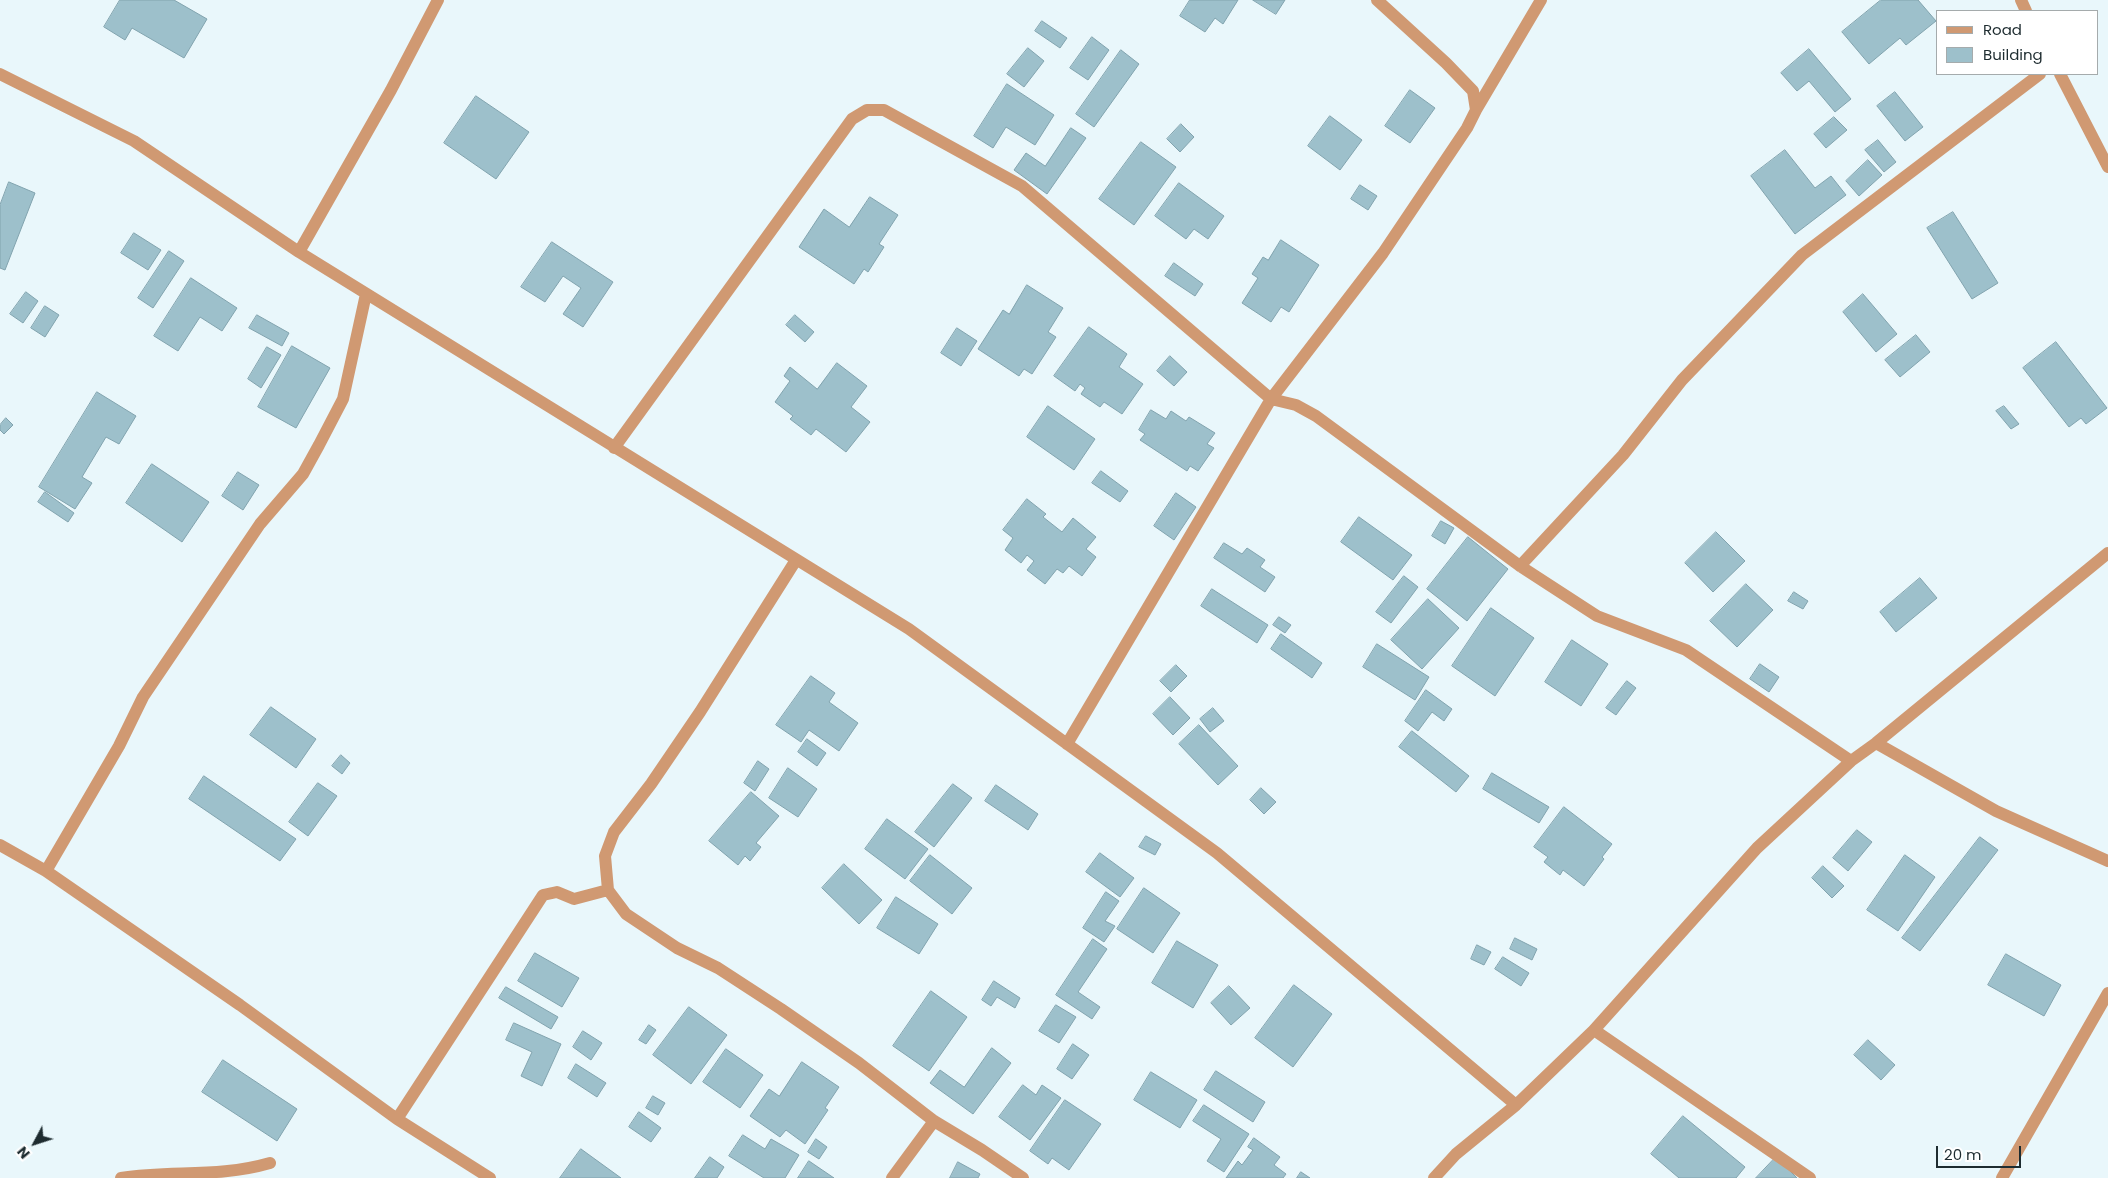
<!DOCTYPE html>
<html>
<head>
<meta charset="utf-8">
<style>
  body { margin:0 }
  #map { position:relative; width:2108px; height:1178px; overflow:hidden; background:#e9f7fb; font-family:Poppins,sans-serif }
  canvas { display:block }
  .legend { position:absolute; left:1936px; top:10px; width:162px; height:65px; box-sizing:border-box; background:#fff; border:1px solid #a5abac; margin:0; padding:6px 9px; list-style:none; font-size:15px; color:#1e2c30 }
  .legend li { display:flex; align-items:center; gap:10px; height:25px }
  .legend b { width:25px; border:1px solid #a5abac }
  .north { position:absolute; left:10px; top:1118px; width:50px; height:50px; -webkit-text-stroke:4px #fff; paint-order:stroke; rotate:230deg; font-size:14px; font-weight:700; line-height:20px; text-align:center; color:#1e2c30 }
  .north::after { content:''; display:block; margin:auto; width:18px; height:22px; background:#1e2c30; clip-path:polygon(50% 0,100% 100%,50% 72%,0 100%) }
  .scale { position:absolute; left:1936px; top:1146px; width:85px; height:22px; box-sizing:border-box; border:2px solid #1e2c30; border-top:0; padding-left:6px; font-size:15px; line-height:18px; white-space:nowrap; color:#1e2c30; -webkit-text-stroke:4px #fff; paint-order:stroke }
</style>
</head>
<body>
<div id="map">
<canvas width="2108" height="1178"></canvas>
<ul class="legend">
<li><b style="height:6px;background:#d09972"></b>Road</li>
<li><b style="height:14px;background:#9dc0cb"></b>Building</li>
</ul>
<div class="north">N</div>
<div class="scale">20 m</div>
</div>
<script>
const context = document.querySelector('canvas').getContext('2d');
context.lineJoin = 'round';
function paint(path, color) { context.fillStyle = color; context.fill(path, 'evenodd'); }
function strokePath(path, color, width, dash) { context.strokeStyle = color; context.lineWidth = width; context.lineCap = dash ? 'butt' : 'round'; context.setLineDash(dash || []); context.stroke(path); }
const building = new Path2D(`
  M 120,0 L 174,0 L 207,19 L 184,58 L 132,28 L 125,40 L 104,27 Z
  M 1190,0 L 1238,0 L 1223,24 L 1215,18 L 1205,32 L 1180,16 Z
  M 1253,0 L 1285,0 L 1276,14 Z
  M 1881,0 L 1918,0 L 1936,21 L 1906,45 L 1900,38 L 1869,64 L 1842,32 Z
  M 1042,21 L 1067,38 L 1060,48 L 1035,31 Z
  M 1092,37 L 1109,50 L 1088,80 L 1070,68 Z
  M 1028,48 L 1044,61 L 1024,87 L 1007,74 Z
  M 1809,49 L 1851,99 L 1835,112 L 1809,81 L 1797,91 L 1781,73 Z
  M 1121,50 L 1139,64 L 1094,127 L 1076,114 Z
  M 1007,84 L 1054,115 L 1035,145 L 1006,127 L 993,148 L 974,136 Z
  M 1410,90 L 1435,108 L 1410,143 L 1385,126 Z
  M 1895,92 L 1923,127 L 1905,141 L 1877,106 Z
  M 476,96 L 529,132 L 496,179 L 444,143 Z
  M 1330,116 L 1362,140 L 1340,170 L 1308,146 Z
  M 1834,117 L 1847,130 L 1826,148 L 1814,134 Z
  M 1181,124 L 1194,137 L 1180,152 L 1167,139 Z
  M 1071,128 L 1086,138 L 1047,194 L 1014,170 L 1026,153 L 1045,166 Z
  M 1878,140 L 1896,162 L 1884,172 L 1865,150 Z
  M 1141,142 L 1176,167 L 1134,225 L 1099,199 Z
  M 1785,150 L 1815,188 L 1831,176 L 1846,195 L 1795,234 L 1751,176 Z
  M 1868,160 L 1882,175 L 1859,196 L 1846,181 Z
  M 9,182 L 35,193 L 5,270 L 0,268 L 0,205 Z
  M 1179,183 L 1224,216 L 1208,239 L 1194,229 L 1186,239 L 1155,216 Z
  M 1360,185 L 1377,196 L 1368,210 L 1351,199 Z
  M 870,197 L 898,215 L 879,244 L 884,247 L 868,272 L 864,269 L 854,284 L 799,247 L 824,209 L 849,227 Z
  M 1953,212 L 1998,283 L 1972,299 L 1927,228 Z
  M 134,233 L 161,250 L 148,270 L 121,253 Z
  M 1281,240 L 1319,265 L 1289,312 L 1281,307 L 1271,322 L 1242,303 L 1258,278 L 1252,274 L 1263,257 L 1268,260 Z
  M 552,242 L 613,282 L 583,327 L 563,314 L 581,288 L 563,276 L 545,302 L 521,287 Z
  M 169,251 L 184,261 L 153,308 L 138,298 Z
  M 1174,263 L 1203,284 L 1195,296 L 1165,276 Z
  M 191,278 L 237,308 L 222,331 L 200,317 L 178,351 L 154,336 Z
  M 1027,285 L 1063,308 L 1048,332 L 1056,337 L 1032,374 L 1024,369 L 1019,376 L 978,349 L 1003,310 L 1009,314 Z
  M 26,292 L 38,301 L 23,323 L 10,314 Z
  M 1863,294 L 1897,334 L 1876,352 L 1843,312 Z
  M 45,306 L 59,315 L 45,337 L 31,328 Z
  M 257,315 L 289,333 L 282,346 L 249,328 Z
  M 795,315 L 814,332 L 805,342 L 786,325 Z
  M 1089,327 L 1127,354 L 1119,367 L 1143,384 L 1122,414 L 1104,402 L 1100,407 L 1081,394 L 1085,388 L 1080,384 L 1075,391 L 1054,376 Z
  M 957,328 L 977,341 L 961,366 L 941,353 Z
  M 1916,335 L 1930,352 L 1900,377 L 1885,360 Z
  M 2056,342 L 2107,408 L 2086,424 L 2081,418 L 2069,427 L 2023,368 Z
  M 292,346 L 330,368 L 296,428 L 258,407 Z
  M 267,347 L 281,355 L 261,388 L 248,379 Z
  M 1170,356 L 1187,372 L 1174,386 L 1157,371 Z
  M 837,363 L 867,386 L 851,407 L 870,422 L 846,452 L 816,429 L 811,435 L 790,419 L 793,416 L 775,402 L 790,381 L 784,376 L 790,367 L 817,389 Z
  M 97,392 L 136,416 L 119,444 L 106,437 L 82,477 L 92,483 L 75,509 L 39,487 Z
  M 1048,406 L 1095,439 L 1074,470 L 1027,437 Z
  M 2004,406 L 2019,424 L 2011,429 L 1996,411 Z
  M 1151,410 L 1166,419 L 1171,411 L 1186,421 L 1189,417 L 1215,433 L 1207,444 L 1214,448 L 1198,471 L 1190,466 L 1187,471 L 1140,440 L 1145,434 L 1139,430 Z
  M 6,418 L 13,425 L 4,434 L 0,430 L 0,425 Z
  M 152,464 L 209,502 L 182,542 L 126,503 Z
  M 1101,471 L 1128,491 L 1120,502 L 1092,483 Z
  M 238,472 L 259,485 L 243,510 L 222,496 Z
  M 45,492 L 74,513 L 68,522 L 38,502 Z
  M 1176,493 L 1196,507 L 1174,540 L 1154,526 Z
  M 1027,499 L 1046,514 L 1043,517 L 1062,532 L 1073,518 L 1096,537 L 1086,549 L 1096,557 L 1082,576 L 1069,566 L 1063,573 L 1057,569 L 1045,584 L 1027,570 L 1034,561 L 1027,555 L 1021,563 L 1005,550 L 1013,538 L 1003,530 Z
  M 1359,517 L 1412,555 L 1393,580 L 1341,542 Z
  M 1441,521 L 1454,528 L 1445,544 L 1432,536 Z
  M 1716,532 L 1745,561 L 1713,592 L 1685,563 Z
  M 1468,537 L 1508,569 L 1467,621 L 1427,589 Z
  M 1224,543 L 1242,554 L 1247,548 L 1265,560 L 1260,567 L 1275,577 L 1265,592 L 1214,558 Z
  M 1404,576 L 1418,587 L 1391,623 L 1376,612 Z
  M 1920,578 L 1937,598 L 1896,632 L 1880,612 Z
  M 1746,584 L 1773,610 L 1737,647 L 1710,621 Z
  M 1212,589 L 1268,625 L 1257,643 L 1201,606 Z
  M 1794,592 L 1808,601 L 1803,609 L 1788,601 Z
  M 1428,599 L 1459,628 L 1422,669 L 1391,640 Z
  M 1491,608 L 1534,638 L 1495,696 L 1452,666 Z
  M 1279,617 L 1291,625 L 1285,633 L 1273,625 Z
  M 1281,634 L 1322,663 L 1312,678 L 1271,649 Z
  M 1572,640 L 1608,664 L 1581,706 L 1545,682 Z
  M 1377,644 L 1429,677 L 1415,700 L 1363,667 Z
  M 1760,664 L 1779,677 L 1769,692 L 1750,679 Z
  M 1176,665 L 1187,676 L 1171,692 L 1160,681 Z
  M 811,676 L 835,693 L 829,702 L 858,723 L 839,751 L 809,730 L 801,742 L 776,725 Z
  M 1627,681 L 1636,688 L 1616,715 L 1606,708 Z
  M 1426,690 L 1452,709 L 1444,721 L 1432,712 L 1418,731 L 1405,721 Z
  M 1170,697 L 1190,718 L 1173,735 L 1153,714 Z
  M 271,707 L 316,739 L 296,768 L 250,735 Z
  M 1213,708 L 1224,721 L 1210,732 L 1200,719 Z
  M 1199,725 L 1238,766 L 1218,785 L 1179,744 Z
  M 1412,731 L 1469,776 L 1456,792 L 1399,747 Z
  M 807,739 L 826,753 L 817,766 L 798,752 Z
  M 341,755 L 350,763 L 342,774 L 332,766 Z
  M 758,761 L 769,769 L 755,791 L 744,783 Z
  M 788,768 L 817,789 L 798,817 L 769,798 Z
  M 1492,773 L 1549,807 L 1539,823 L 1483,789 Z
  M 204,776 L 296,839 L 280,861 L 189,799 Z
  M 318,783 L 337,796 L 308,836 L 289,822 Z
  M 953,784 L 972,798 L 934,847 L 915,832 Z
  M 996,785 L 1038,814 L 1028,830 L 985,801 Z
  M 1261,788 L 1276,802 L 1264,814 L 1250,800 Z
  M 751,792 L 779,816 L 756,843 L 761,847 L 750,861 L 745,856 L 738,865 L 709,841 Z
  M 1564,807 L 1612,844 L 1602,857 L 1604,859 L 1584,886 L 1563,870 L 1560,875 L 1544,862 L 1548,857 L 1534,847 Z
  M 887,819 L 928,849 L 905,879 L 865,849 Z
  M 1857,830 L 1872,842 L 1848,871 L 1833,858 Z
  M 1146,836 L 1161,844 L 1155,855 L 1139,847 Z
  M 1980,837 L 1998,850 L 1920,951 L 1902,938 Z
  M 1100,853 L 1134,878 L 1120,897 L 1086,872 Z
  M 930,855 L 972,888 L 952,914 L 910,881 Z
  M 1905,855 L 1935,877 L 1898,931 L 1867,910 Z
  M 844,864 L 882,900 L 859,924 L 822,888 Z
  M 1823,866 L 1844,886 L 1832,898 L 1812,878 Z
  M 1144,888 L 1180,913 L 1153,953 L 1117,929 Z
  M 1106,892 L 1119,901 L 1105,921 L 1115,926 L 1104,942 L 1083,928 Z
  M 896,897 L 938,924 L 919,954 L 877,928 Z
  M 1515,938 L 1537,949 L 1532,960 L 1510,949 Z
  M 1093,939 L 1107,949 L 1078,992 L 1100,1007 L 1092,1019 L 1056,995 Z
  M 1177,941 L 1218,965 L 1193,1008 L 1152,983 Z
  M 1477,945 L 1491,952 L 1484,965 L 1471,959 Z
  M 535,953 L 579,978 L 562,1007 L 518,981 Z
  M 2006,954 L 2061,985 L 2044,1016 L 1988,985 Z
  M 1503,957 L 1529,973 L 1521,986 L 1495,969 Z
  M 994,981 L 1020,998 L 1015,1008 L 997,997 L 991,1006 L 982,1000 Z
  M 1294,985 L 1332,1014 L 1293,1067 L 1255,1038 Z
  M 1229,986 L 1250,1008 L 1231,1025 L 1211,1003 Z
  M 506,987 L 558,1017 L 551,1029 L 499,998 Z
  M 931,991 L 967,1017 L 929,1071 L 893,1046 Z
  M 1056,1005 L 1076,1017 L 1059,1043 L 1039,1031 Z
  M 689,1007 L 727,1035 L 691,1084 L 653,1055 Z
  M 514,1023 L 561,1044 L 542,1086 L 521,1076 L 532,1052 L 506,1040 Z
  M 649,1025 L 656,1030 L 646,1044 L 639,1040 Z
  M 583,1031 L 602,1043 L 591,1060 L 573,1047 Z
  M 1868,1040 L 1895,1065 L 1881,1080 L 1854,1055 Z
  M 1073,1044 L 1089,1055 L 1072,1079 L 1057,1069 Z
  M 992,1048 L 1011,1063 L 973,1114 L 930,1083 L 940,1070 L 964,1087 Z
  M 726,1049 L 763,1075 L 740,1108 L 703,1082 Z
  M 223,1060 L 297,1109 L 277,1141 L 202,1092 Z
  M 802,1062 L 839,1087 L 825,1108 L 828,1110 L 805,1144 L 786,1130 L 780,1137 L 750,1116 L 769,1089 L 779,1096 Z
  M 576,1064 L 606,1083 L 597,1097 L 568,1078 Z
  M 1216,1071 L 1265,1102 L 1253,1122 L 1204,1090 Z
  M 1151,1072 L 1197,1100 L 1180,1128 L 1134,1100 Z
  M 1023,1085 L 1036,1095 L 1042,1085 L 1061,1098 L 1030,1140 L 999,1117 Z
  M 653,1096 L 665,1103 L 658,1115 L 646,1108 Z
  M 1065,1100 L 1101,1124 L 1069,1170 L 1052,1158 L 1048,1164 L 1030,1151 Z
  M 1204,1105 L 1249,1134 L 1224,1172 L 1207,1161 L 1221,1139 L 1193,1121 Z
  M 639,1112 L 661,1128 L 651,1142 L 629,1127 Z
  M 1683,1116 L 1745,1167 L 1736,1178 L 1679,1178 L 1651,1154 Z
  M 743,1135 L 765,1149 L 771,1139 L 799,1155 L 785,1178 L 764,1178 L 729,1156 Z
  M 1254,1138 L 1280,1157 L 1274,1165 L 1286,1174 L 1283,1178 L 1226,1178 L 1238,1161 L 1242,1165 L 1253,1150 L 1248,1147 Z
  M 816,1139 L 827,1147 L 819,1159 L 808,1152 Z
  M 581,1149 L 621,1178 L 560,1178 Z
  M 710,1157 L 724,1167 L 717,1178 L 695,1178 Z
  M 1776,1157 L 1797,1178 L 1756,1178 Z
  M 809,1161 L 834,1178 L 798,1178 Z
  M 958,1162 L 980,1174 L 978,1178 L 950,1178 Z
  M 1301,1172 L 1310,1178 L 1297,1178 Z`);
paint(building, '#9dc0cb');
strokePath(building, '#81a3ae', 1);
strokePath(new Path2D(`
  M 2021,0 L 2026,11
  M 0,74 L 134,141 L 299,252 L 909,629 L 1217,853 L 1516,1105
  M 2060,74 L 2108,167
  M 1476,110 L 1541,0
  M 299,252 L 391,90 L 438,0
  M 614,448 L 852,119 L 867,110 L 884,110 L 1022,186 L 1271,399 L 1296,405 L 1316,416 L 1520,566 L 1597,616 L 1686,650 L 1851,761
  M 796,560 L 700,712 L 651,784 L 614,832 L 605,856 L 608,890 L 626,914 L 677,948 L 718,968 L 781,1009 L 859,1063 L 934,1121 L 982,1150 L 1023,1178
  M 1520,566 L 1623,455 L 1682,380 L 1802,255 L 2040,74
  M 1876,743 L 1996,811 L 2108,861
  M 1067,744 L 1271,399 L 1383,253 L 1467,128 L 1476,110 L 1473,91 L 1446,63 L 1377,0
  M 0,845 L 46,871 L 240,1005 L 397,1119 L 490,1178
  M 46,871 L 119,746 L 143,697 L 260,524 L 303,474 L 319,445 L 343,399 L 366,294
  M 1594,1030 L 1810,1178
  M 397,1119 L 543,895 L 557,892 L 574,899 L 608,890
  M 121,1178 C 172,1170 218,1178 270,1163
  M 892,1178 L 934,1121
  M 1434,1178 L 1456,1154 L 1516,1105 L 1594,1030 L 1757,848 L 1851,761 L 1876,743 L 2108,553
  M 2002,1178 L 2108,993`), '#d09972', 12);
</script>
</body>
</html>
